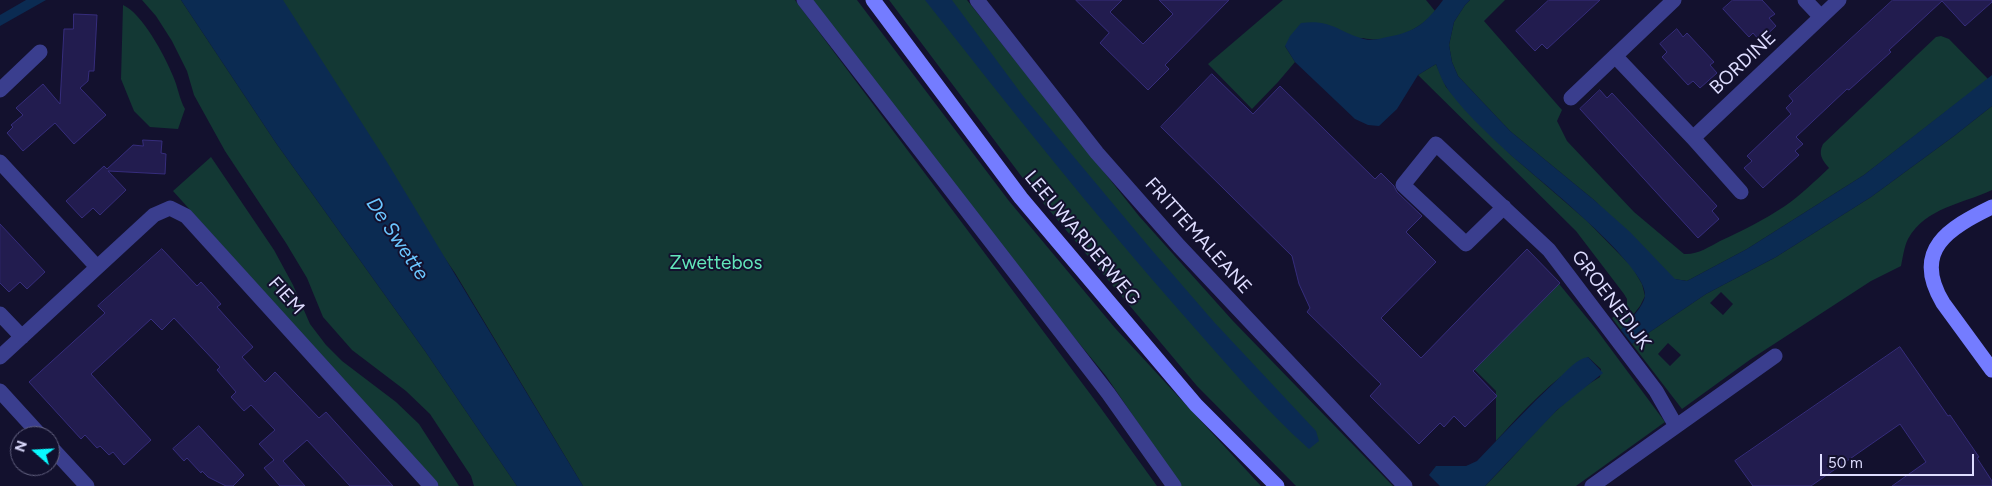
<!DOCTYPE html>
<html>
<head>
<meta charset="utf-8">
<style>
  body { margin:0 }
  #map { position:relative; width:1992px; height:486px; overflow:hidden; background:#13112e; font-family:Figtree,sans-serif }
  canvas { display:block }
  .north { position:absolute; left:10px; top:426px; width:50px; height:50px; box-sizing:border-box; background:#13112e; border:1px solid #646382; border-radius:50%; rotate:289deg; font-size:14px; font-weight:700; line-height:20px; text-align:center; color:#deddff }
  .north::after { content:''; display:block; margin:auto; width:18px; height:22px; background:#09faff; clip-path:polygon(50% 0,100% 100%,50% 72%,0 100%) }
  .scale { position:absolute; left:1820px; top:454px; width:154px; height:22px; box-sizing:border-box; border:2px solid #deddff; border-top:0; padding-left:6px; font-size:15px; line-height:18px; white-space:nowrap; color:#deddff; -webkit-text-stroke:4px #13112e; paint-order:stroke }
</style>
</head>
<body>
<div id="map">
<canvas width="1992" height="486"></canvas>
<div class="north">N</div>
<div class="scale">50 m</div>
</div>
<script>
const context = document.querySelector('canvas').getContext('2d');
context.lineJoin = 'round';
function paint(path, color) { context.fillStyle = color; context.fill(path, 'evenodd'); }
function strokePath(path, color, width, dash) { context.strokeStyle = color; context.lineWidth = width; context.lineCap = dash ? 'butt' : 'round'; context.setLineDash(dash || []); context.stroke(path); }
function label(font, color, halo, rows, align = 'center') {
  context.font = font + ' Figtree,sans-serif'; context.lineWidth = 4; context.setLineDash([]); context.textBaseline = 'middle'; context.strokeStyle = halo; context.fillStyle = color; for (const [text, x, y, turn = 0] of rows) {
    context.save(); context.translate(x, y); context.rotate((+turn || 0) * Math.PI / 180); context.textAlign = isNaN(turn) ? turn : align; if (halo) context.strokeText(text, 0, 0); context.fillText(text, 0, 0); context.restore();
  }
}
paint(new Path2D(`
  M 142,0 L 181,0 L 276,143 L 425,351 L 517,486 L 474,486 L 471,476 L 430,414 L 406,391 L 352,350 L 323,317 L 307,278 L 286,243 L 225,151 L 194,95 L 187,71 L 172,41 L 156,16 Z
  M 266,0 L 795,0 L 1100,407 L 1157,486 L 583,486 L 455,273 Z
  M 812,0 L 857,0 L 1009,201 L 1115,328 L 1261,486 L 1181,486 L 1106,376 L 980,223 Z
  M 889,0 L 967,0 L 1139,216 L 1233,321 L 1393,486 L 1296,486 L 1197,386 L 1135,312 L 1028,185 Z
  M 1283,0 L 1426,0 L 1435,11 C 1420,31 1388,44 1363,38 L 1285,46 L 1295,62 L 1278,82 L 1252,109 L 1208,64 Z
  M 1470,0 L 1505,0 L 1484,21 L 1562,110 L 1557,121 L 1567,141 L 1634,212 L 1684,254 C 1697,255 1709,247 1720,241 C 1742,231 1764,220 1785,206 C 1801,195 1815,181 1829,168 C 1822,160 1818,154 1823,144 L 1936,37 L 1941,36 L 1949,39 L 1988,79 L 1864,175 L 1747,249 L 1687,281 L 1674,279 L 1594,200 L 1510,131 L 1458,76 L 1452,62 L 1449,45 L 1454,22 L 1465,5 Z
  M 123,5 C 142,13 165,56 173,76 C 178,87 179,98 185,109 L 178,129 L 150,127 L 134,111 L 121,79 Z
  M 1436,64 L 1446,87 L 1475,119 L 1511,155 L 1587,221 L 1632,267 L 1642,284 L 1645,296 L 1640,306 L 1621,330 L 1612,318 L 1627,307 L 1627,299 L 1624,294 L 1576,231 L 1418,75 Z
  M 1992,106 L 1992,190 C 1963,204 1926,207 1908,239 C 1904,247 1903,257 1901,266 L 1871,281 L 1751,359 L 1682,409 L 1632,344 L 1706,294 L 1776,257 L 1871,197 L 1954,136 ZM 1721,292 L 1733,304 L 1723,315 L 1710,303 ZM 1668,343 L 1681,355 L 1670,366 L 1658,354 Z
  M 211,157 L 274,250 L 293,285 L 310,324 L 326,345 L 342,361 L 396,402 L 419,424 L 459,486 L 439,486 L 173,191 Z
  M 1551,274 L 1596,329 L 1665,422 L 1576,486 L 1485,486 C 1523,449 1554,404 1600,377 L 1601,369 L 1588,357 C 1553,379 1523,411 1496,441 L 1496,391 L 1465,360 Z`), '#133834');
paint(new Path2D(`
  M 26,0 L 46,0 L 0,26 L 0,15 Z
  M 181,0 L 283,0 L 387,162 L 583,486 L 517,486 L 425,351 L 276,143 Z
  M 925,0 L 952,0 L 1023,96 L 1150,248 L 1214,322 L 1316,431 L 1319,441 L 1309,449 C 1264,409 1225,362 1185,317 C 1094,214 1009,107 925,0 Z
  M 1443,0 L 1470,0 L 1465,5 L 1454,22 L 1449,45 L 1452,62 L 1458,76 L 1510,131 L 1594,200 L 1630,232 L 1675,279 L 1687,281 L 1747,249 L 1864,175 L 1992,75 L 1992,106 L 1954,136 L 1871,197 L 1776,257 L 1706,294 L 1632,344 L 1621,330 C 1628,321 1643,308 1645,296 C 1649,267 1537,178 1513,157 C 1493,139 1462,110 1447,88 C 1442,81 1439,72 1436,64 L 1418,75 L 1397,109 L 1379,126 L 1368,125 L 1355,119 L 1295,62 L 1285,46 L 1290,36 L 1301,23 C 1332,19 1338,32 1364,39 C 1372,41 1379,39 1387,37 C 1416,32 1426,23 1443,0 Z
  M 1588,357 L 1603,373 L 1557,410 L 1485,486 L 1440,486 L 1429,475 L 1436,466 L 1466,466 L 1477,461 C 1503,434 1529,406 1557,380 C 1566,372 1576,359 1588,357 Z`), '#0b2b52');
const building = new Path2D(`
  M 1076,0 L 1122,0 L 1110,12 L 1143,44 L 1173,14 L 1159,0 L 1229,0 L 1165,65 L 1169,69 L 1148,90 L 1100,43 L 1109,33 Z
  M 1549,0 L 1600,0 L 1547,49 L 1542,44 L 1535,51 L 1516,31 Z
  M 1733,0 L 1762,0 L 1775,14 L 1769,18 L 1776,26 L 1760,41 L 1753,33 L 1749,37 L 1723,9 Z
  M 1893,0 L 1992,0 L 1992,2 L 1965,26 L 1942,1 L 1889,50 L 1891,52 L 1849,90 L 1847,89 L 1796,137 L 1803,144 L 1795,151 L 1799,155 L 1763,188 L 1744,168 L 1752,161 L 1747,156 L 1791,114 L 1786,108 L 1793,101 L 1789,96 Z
  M 74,14 L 97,15 L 94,71 L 89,71 L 88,81 L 80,88 L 106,115 L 74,144 L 55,123 L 23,151 L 7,133 L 13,127 L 11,125 L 23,115 L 16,108 L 43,84 L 60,104 L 64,29 L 73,29 Z
  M 1677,29 L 1683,37 L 1687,33 L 1714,62 L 1710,65 L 1717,73 L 1700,88 L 1693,81 L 1688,85 L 1662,57 L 1667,52 L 1660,44 Z
  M 1212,74 L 1253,114 L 1280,86 L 1375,179 L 1381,173 L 1394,186 L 1397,192 L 1422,216 L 1406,232 L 1436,262 L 1381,318 L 1421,358 L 1527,249 L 1560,283 L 1473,371 L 1497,396 L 1465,427 L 1454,416 L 1444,427 L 1440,423 L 1419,444 L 1370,396 L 1381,384 L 1307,312 L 1310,308 L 1299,284 L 1292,256 L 1161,127 Z
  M 1600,90 L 1607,98 L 1612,93 L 1717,206 L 1712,211 L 1719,219 L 1698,238 L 1580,109 Z
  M 143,140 L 162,141 L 161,153 L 166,154 L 165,174 L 108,171 L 126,190 L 100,215 L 93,208 L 82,218 L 66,201 L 104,166 L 107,169 L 133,145 L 143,146 Z
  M 0,224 L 45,272 L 27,289 L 20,282 L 9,292 L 0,283 Z
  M 162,249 L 197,286 L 201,282 L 221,304 L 217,307 L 253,347 L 242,357 L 265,382 L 275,372 L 319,418 L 326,412 L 393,486 L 350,486 L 307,440 L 283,461 L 305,486 L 280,486 L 264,468 L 274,460 L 259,444 L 275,430 L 251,405 L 244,411 L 231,397 L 236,392 L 217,370 L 220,367 L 174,318 L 162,330 L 151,319 L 91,374 L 151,440 L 124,465 L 113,452 L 109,455 L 100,446 L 97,448 L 85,435 L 81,439 L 29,382 L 105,313 L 98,306 Z
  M 1900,347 L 1948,416 L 1950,415 L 1979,457 L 1977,458 L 1992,481 L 1992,486 L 1892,486 L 1926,462 L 1900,424 L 1811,486 L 1753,486 L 1735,461 Z
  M 199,426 L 244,475 L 233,486 L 226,486 L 208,477 L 202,471 L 201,473 L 187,458 L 184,461 L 173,449 Z`);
paint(building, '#221c4f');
strokePath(building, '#362d7c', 1);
strokePath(new Path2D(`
  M 804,0 L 1108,393 L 1174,486
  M 977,0 L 1097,153 L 1179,246 L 1405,486
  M 1805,0 L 1821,17
  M 1615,56 L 1693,138 L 1741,192
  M 0,90 L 40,52
  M 1571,98 L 1674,0
  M 1693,138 L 1839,0
  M 0,162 L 97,267
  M 1504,207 L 1466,244 L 1403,185 L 1436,144 L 1549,250 L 1656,391 L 1676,426
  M 0,314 L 22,337
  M 0,357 L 154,215 L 170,208 L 186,216 L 431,486
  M 0,391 L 41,436
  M 50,446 L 87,486
  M 1592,486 L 1775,356`), '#3a3e8e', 15);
strokePath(new Path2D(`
  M 873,0 L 1021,198 L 1196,405 L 1277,486
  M 1992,207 C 1949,228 1911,250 1943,303 L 1992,370`), '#747cff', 15);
label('19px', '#deddff', '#13112e', [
  ["BORDINE",1743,63,-43],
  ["FRITTEMALEANE",1198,236,48],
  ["LEEUWARDERWEG",1082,238,50],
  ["FIEM",286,296,48],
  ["GROENEDIJK",1611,300,53]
]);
label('19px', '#62e6ba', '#13112e', [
  ["Zwettebos",716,263]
]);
label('italic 20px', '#6bc6ff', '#13112e', [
  ["De Swette",397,239,56]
]);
</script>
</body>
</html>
